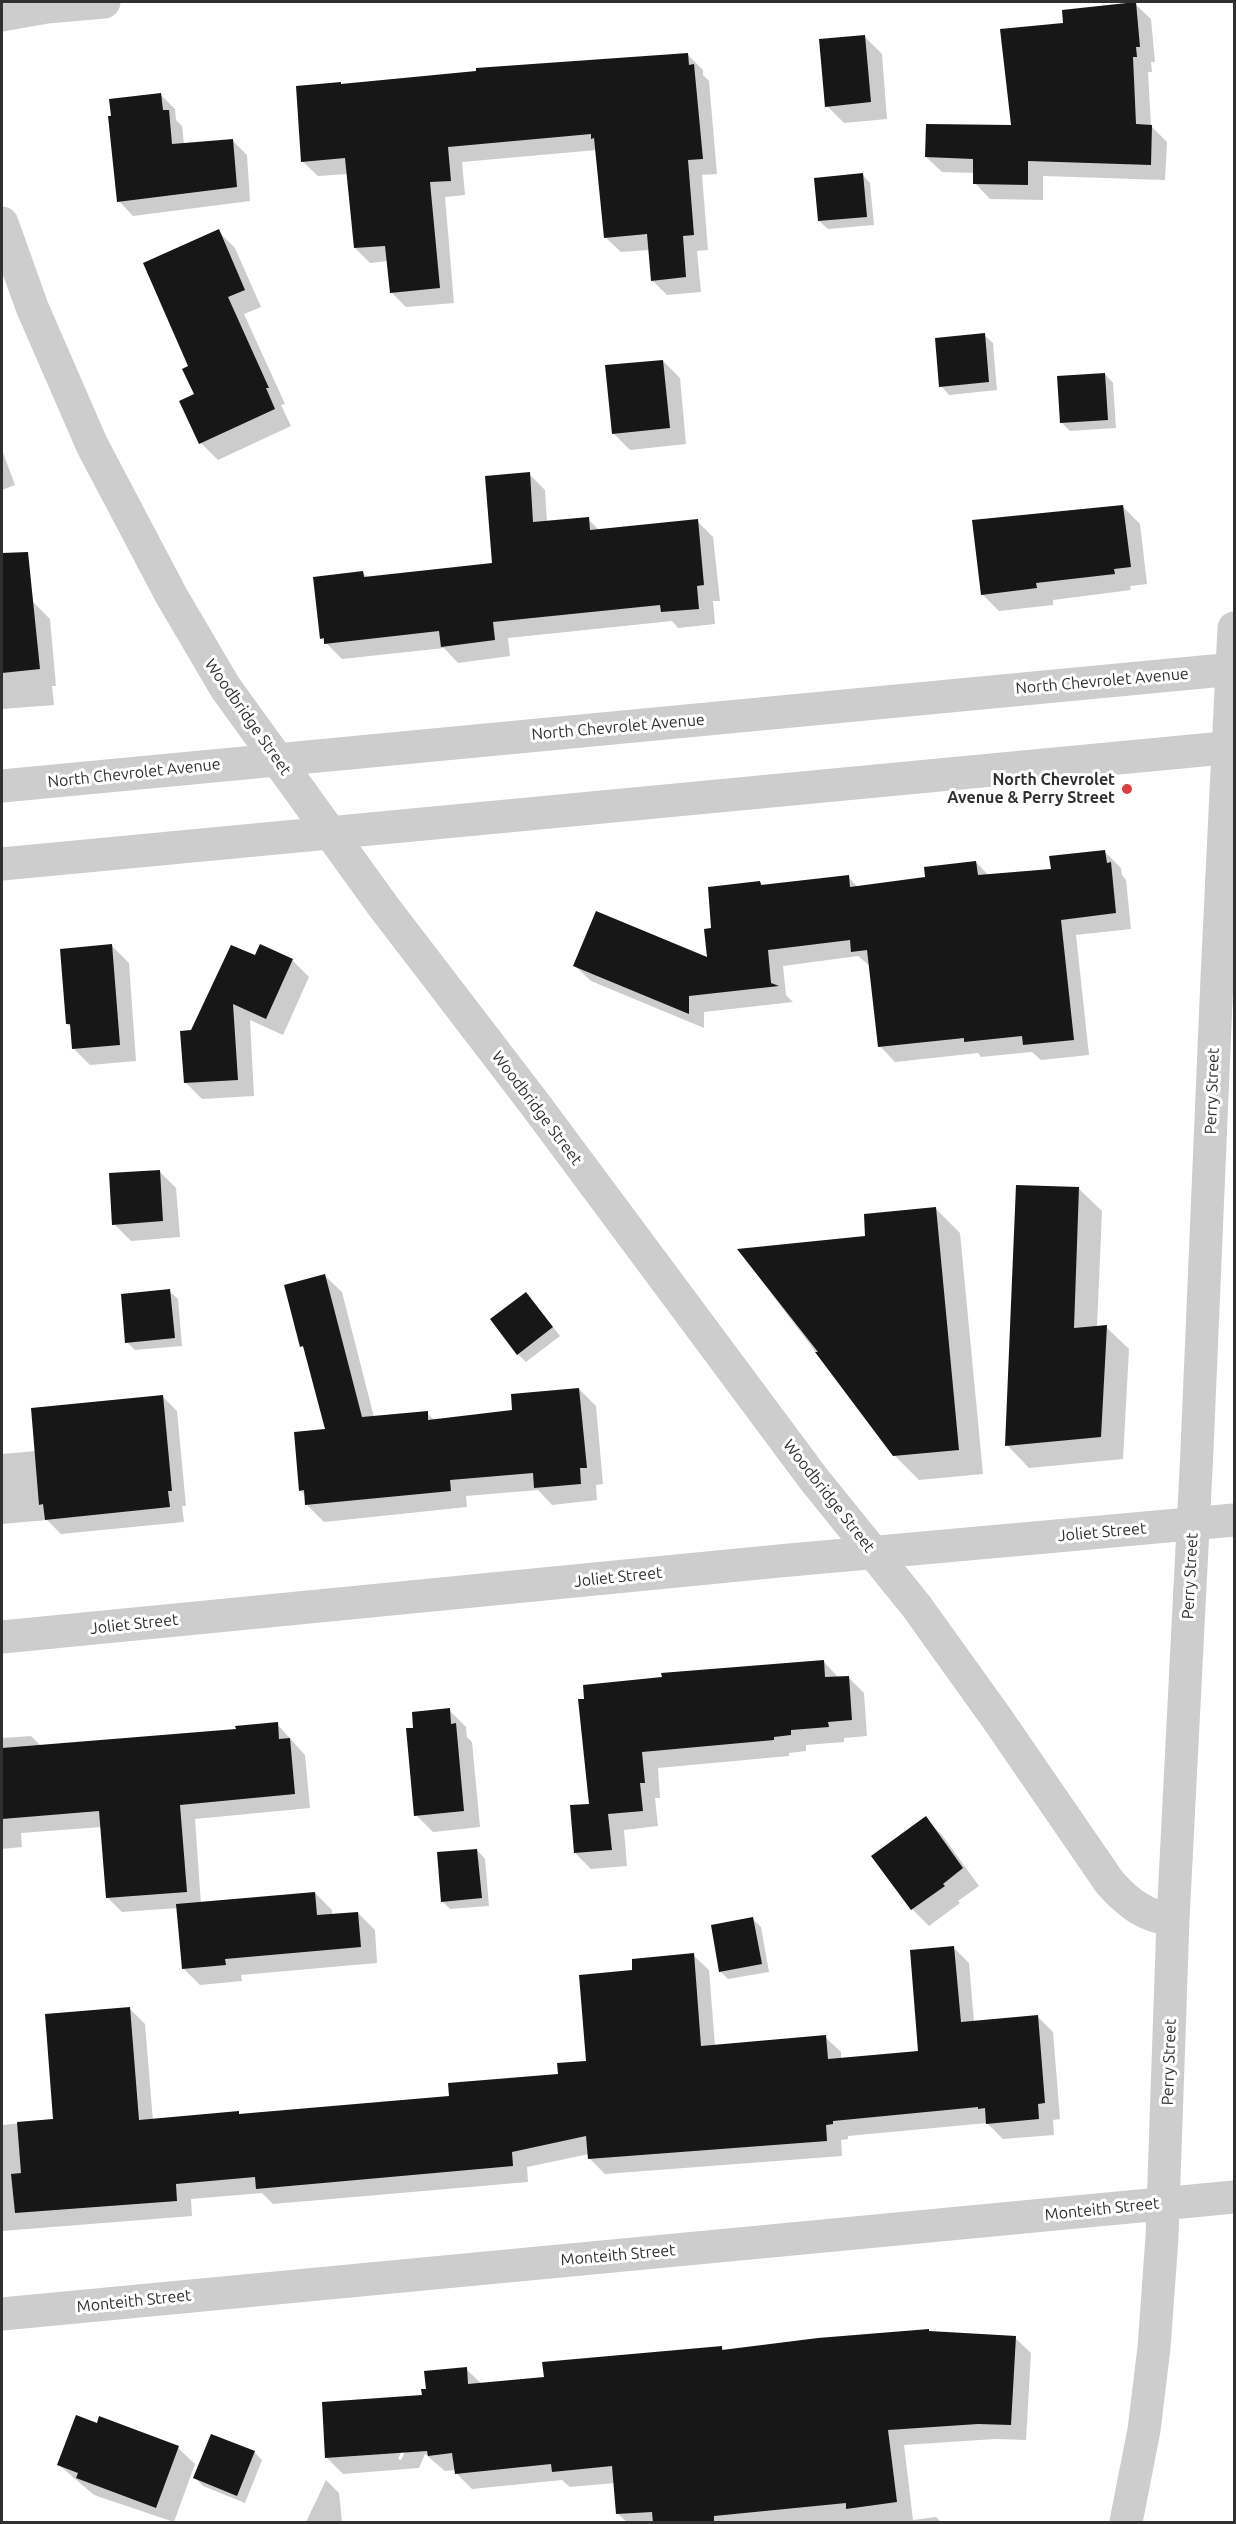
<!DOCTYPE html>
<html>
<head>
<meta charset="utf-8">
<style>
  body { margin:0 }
  #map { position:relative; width:1236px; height:2524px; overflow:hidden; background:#fff; font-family:Ubuntu,sans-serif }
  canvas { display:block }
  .frame { position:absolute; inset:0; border:3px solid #303030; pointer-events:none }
</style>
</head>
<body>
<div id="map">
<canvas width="1236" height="2524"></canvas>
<div class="frame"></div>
</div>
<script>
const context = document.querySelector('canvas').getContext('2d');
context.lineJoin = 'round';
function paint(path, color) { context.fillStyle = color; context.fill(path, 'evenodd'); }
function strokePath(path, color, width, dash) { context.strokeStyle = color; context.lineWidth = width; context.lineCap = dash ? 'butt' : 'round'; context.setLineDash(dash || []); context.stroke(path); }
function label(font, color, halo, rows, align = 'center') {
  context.font = font + ' Ubuntu,sans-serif'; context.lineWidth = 6; context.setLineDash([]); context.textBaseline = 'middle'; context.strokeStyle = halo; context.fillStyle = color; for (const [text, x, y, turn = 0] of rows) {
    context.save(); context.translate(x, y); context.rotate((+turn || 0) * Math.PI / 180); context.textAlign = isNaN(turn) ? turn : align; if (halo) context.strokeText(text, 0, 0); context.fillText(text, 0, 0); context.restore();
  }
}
paint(new Path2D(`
  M 1135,4 L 1151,19 L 1155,62 L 1151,62 L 1152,72 L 1148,72 L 1151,126 L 1167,142 L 1165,180 L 1043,176 L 1043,200 L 990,199 L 975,183 L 975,173 L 942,172 L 926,157 L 1012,127 L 1065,24 Z
  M 865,37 L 882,54 L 887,119 L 844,123 L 827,106 Z
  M 688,55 L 703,70 L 703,75 L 709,81 L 717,174 L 702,175 L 708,250 L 697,251 L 701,292 L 667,295 L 652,280 L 650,250 L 621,252 L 605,237 L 597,150 L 462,162 L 465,195 L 445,197 L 454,303 L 406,307 L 391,292 L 388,261 L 370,263 L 355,248 L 348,174 L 318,176 L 302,161 L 342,86 Z
  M 161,95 L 175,109 L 176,120 L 182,126 L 184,144 L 232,140 L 247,155 L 250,201 L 133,216 L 119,201 Z
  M 862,174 L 870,183 L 874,225 L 828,229 L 819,221 Z
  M 218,231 L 235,248 L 261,307 L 244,314 L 285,404 L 281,405 L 291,426 L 218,460 L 201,443 L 190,367 Z
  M 984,335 L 993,343 L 997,390 L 949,395 L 941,386 Z
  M 663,361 L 680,378 L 686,444 L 630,450 L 613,433 Z
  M 1105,374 L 1113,383 L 1116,428 L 1070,431 L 1061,422 Z
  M 2,450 L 15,485 L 2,490 Z
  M 529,474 L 545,490 L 547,522 L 588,519 L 600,531 L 697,521 L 713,537 L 720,601 L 713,601 L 715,624 L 678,628 L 672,621 L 508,638 L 510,656 L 458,663 L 444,648 L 342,659 L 321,638 L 362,572 L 368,578 L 493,564 Z
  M 1123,507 L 1140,524 L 1147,584 L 1130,586 L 1131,590 L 1053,600 L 1053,605 L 999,611 L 982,594 Z
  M 17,598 L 33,602 L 50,619 L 56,686 L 52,686 L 54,705 L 2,709 L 2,599 Z
  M 1105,852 L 1121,868 L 1122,875 L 1126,880 L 1131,929 L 1076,935 L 1089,1055 L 1041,1060 L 1032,1052 L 981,1057 L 978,1053 L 895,1062 L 880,1046 L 871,967 L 858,956 L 783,966 L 786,995 L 793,1002 L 704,1012 L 704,1028 L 591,981 L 575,966 L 709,959 L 713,929 L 760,882 L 764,886 L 848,877 L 859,888 L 926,878 L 976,862 L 989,876 L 1053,871 Z
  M 112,946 L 129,963 L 136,1061 L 90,1065 L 73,1048 L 72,1028 L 67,1024 Z
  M 256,957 L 292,960 L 309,977 L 283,1035 L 250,1020 L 254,1096 L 202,1099 L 185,1082 L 192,1032 Z
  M 159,1171 L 176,1188 L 180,1237 L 131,1241 L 114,1224 Z
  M 1079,1189 L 1102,1211 L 1097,1327 L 1106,1327 L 1129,1349 L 1123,1459 L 1029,1468 L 1007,1445 Z
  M 936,1209 L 960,1233 L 983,1474 L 919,1480 L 894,1455 L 739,1251 L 867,1237 Z
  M 325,1276 L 342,1292 L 374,1417 L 427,1413 L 435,1421 L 514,1412 L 579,1389 L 596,1406 L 603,1484 L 596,1485 L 597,1500 L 552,1505 L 538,1490 L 466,1496 L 467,1507 L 324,1522 L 307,1505 L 306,1496 L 301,1491 L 327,1431 L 306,1350 L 302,1346 Z
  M 169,1291 L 178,1299 L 182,1346 L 135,1350 L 127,1342 Z
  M 526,1293 L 560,1336 L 526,1362 L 518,1354 Z
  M 162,1396 L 177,1411 L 186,1506 L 182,1506 L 184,1522 L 61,1534 L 47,1520 L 2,1524 L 2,1454 L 36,1451 Z
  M 824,1662 L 839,1678 L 848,1677 L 864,1693 L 867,1736 L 844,1738 L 844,1742 L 806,1745 L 806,1751 L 789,1753 L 789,1756 L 658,1768 L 660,1798 L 655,1798 L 658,1826 L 624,1830 L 627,1866 L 591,1869 L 575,1853 L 591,1805 L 580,1701 Z
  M 449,1710 L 466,1727 L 467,1737 L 472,1742 L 480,1827 L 433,1832 L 416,1815 L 414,1729 Z
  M 277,1724 L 305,1755 L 310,1808 L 195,1819 L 201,1904 L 315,1893 L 332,1910 L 332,1915 L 358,1913 L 375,1930 L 377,1963 L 241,1975 L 242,1981 L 200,1985 L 183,1968 L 178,1908 L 122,1912 L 107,1897 L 102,1827 L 21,1833 L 22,1847 L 2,1849 L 2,1738 L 31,1736 L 41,1746 L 237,1731 Z
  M 925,1818 L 942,1835 L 979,1886 L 958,1901 L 960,1903 L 929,1926 L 912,1909 Z
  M 477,1850 L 485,1859 L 489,1906 L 450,1909 L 442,1901 Z
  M 752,1918 L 761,1927 L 769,1972 L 728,1979 L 720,1971 Z
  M 954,1948 L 969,1963 L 974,2022 L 1037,2016 L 1053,2032 L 1060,2119 L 1053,2120 L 1054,2135 L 1003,2139 L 987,2123 L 848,2136 L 848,2139 L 841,2140 L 842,2156 L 605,2174 L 589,2158 L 589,2154 L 527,2167 L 528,2182 L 273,2204 L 262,2193 L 191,2199 L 192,2216 L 2,2231 L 2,2125 L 55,2120 L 129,2008 L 145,2024 L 153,2121 L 451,2098 L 560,2075 L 588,2062 L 634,1972 L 693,1955 L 709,1970 L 715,2046 L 825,2037 L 841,2052 L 841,2059 L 920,2052 Z
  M 928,2330 L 931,2333 L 1015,2338 L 1031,2353 L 1026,2440 L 995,2439 L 904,2445 L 913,2520 L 936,2517 L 941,2522 L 627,2522 L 618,2514 L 615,2483 L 570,2487 L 562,2480 L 472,2489 L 456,2473 L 456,2470 L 445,2471 L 425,2454 L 419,2468 L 343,2474 L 327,2458 L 466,2369 L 482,2384 L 545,2378 L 721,2347 L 725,2351 ZM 420,2412 L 424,2412 L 401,2460 L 398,2459 Z
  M 100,2418 L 178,2448 L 195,2464 L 174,2522 L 94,2495 L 59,2465 L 98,2425 Z
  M 254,2452 L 262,2460 L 245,2503 L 203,2486 L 195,2478 Z
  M 326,2480 L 339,2493 L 342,2522 L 306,2522 Z`), '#0003');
paint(new Path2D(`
  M 1136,2 L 1140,47 L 1136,47 L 1137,57 L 1133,57 L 1136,124 L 1152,125 L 1151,165 L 1028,161 L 1028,185 L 973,184 L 973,159 L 925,157 L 926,124 L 1011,125 L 1000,29 L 1063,23 L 1062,10 Z
  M 865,35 L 871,102 L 825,107 L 819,39 Z
  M 688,53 L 689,65 L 694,64 L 703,159 L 688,160 L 694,235 L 683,236 L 686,277 L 651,281 L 647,234 L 604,238 L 594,138 L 591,139 L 591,134 L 448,147 L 451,181 L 430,182 L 440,288 L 390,293 L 385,246 L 354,248 L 345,158 L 301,162 L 296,86 L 341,82 L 341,84 L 476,71 L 476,68 Z
  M 161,93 L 163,110 L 169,110 L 172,144 L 233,139 L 237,187 L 117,202 L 108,116 L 111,116 L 109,99 Z
  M 863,173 L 867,217 L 818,221 L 814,178 Z
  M 219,229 L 245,290 L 228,297 L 269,388 L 266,388 L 275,409 L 199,444 L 179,401 L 194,394 L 182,369 L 188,366 L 143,263 Z
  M 985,333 L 989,382 L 939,387 L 935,338 Z
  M 663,360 L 670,428 L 612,434 L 605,365 Z
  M 1105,373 L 1108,420 L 1060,423 L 1057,376 Z
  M 530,472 L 533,522 L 589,517 L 590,530 L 698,519 L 704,585 L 697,586 L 699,609 L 661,612 L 660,605 L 493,622 L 495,640 L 441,647 L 439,631 L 324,644 L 324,638 L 320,639 L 313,577 L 363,571 L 364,577 L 492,563 L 485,476 Z
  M 1123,505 L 1131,567 L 1114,569 L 1115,574 L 1036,583 L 1037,588 L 981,595 L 972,520 Z
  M 28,552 L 40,669 L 2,673 L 2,553 Z
  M 1105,850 L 1107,863 L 1111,862 L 1116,913 L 1061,920 L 1074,1040 L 1023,1045 L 1022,1036 L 964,1042 L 964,1038 L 878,1047 L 867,950 L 851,952 L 850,940 L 768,950 L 771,983 L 779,986 L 689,996 L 689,1014 L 573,966 L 596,911 L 707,957 L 704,929 L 711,928 L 708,887 L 760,881 L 761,885 L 849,875 L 850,887 L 925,877 L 924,867 L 976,861 L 978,875 L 1051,869 L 1049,856 Z
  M 112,944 L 120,1045 L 72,1049 L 70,1024 L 66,1024 L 60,949 Z
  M 260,944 L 293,959 L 266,1019 L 233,1004 L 238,1080 L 184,1083 L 180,1031 L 191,1030 L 231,945 L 255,955 Z
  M 160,1170 L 163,1221 L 112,1225 L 109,1173 Z
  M 1016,1185 L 1079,1187 L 1074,1328 L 1107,1325 L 1101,1437 L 1005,1446 Z
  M 936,1207 L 959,1450 L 893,1456 L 815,1352 L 818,1352 L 737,1249 L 865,1236 L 864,1214 Z
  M 325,1274 L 362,1417 L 428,1411 L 428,1420 L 512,1410 L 511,1394 L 579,1388 L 587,1468 L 580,1468 L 581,1484 L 534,1488 L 533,1473 L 450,1480 L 451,1491 L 305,1505 L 304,1490 L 299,1491 L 294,1432 L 325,1429 L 303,1346 L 300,1347 L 284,1285 Z
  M 170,1289 L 175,1338 L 125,1343 L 121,1294 Z
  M 526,1292 L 553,1327 L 517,1355 L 490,1319 Z
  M 163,1395 L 172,1491 L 168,1491 L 170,1507 L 45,1520 L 43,1504 L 39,1505 L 31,1408 Z
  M 824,1660 L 825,1677 L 849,1676 L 852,1720 L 828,1722 L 829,1727 L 791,1730 L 791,1735 L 774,1737 L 774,1740 L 642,1752 L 645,1783 L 640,1783 L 643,1811 L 608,1814 L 612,1850 L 574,1853 L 570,1805 L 589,1804 L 578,1699 L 584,1699 L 583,1685 L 662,1677 L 661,1673 Z
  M 450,1708 L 451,1724 L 456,1723 L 464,1811 L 414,1816 L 406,1728 L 413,1728 L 412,1712 Z
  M 278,1722 L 279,1739 L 290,1738 L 295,1794 L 180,1805 L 187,1892 L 106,1898 L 99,1811 L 2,1819 L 2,1748 L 236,1729 L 235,1726 Z
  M 926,1816 L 963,1868 L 943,1884 L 945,1886 L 911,1910 L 871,1856 Z
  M 477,1849 L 482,1898 L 441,1902 L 437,1852 Z
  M 315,1892 L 317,1915 L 358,1912 L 361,1947 L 225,1959 L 226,1965 L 182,1969 L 176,1904 Z
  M 753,1917 L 762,1964 L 719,1972 L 711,1925 Z
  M 954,1946 L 961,2022 L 1038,2015 L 1045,2103 L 1038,2104 L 1039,2119 L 986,2124 L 985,2108 L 978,2109 L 978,2107 L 833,2121 L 833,2124 L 826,2125 L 827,2141 L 588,2159 L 586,2136 L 512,2152 L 513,2166 L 256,2189 L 255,2177 L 176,2184 L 177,2201 L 15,2213 L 11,2174 L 21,2173 L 17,2122 L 53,2119 L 45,2014 L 130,2007 L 139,2120 L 239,2111 L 239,2114 L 449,2096 L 448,2083 L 558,2074 L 557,2063 L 586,2061 L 579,1975 L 632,1970 L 632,1959 L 694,1953 L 701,2046 L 826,2035 L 828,2059 L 918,2051 L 910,1950 Z
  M 929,2329 L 929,2331 L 1016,2336 L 1011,2425 L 978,2424 L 888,2430 L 897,2502 L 846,2509 L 846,2503 L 714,2516 L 714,2521 L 653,2523 L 652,2512 L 616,2514 L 612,2466 L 552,2472 L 551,2464 L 455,2474 L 452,2453 L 428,2456 L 427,2451 L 325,2458 L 322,2402 L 422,2395 L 421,2389 L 426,2389 L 424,2371 L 467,2367 L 468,2384 L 544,2377 L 542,2362 L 722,2346 L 722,2350 L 818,2338 Z
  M 76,2415 L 97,2423 L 99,2416 L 179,2446 L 156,2508 L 76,2478 L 78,2473 L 57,2465 Z
  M 211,2434 L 255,2451 L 237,2496 L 193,2478 Z`), '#171717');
strokePath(new Path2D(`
  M 2,15 L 47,7 L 104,2
  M 2,223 L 32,307 L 92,445 L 171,595 L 225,687 L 383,906 L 534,1103 L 813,1478 L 917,1607 L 998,1720 L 1110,1883 C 1129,1904 1145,1916 1173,1920
  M 2,786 L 1234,669
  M 2,864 L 1234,747
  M 2,1637 L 779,1561 L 1234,1520
  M 2,2314 L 1234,2197
  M 1126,2522 L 1144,2430 L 1154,2348 L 1162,2237 L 1173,1920 L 1197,1450 L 1217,978 L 1234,628`), '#cdcdcd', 33);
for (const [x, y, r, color] of [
  [1127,789,6,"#da4043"]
]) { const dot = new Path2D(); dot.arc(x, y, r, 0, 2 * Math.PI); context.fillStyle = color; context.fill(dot); strokePath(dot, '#fff', 2); }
label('16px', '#303030', '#fff', [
  ["North Chevrolet Avenue",1102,681,-5],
  ["Woodbridge Street",248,717,55],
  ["North Chevrolet Avenue",618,727,-5],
  ["North Chevrolet Avenue",134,773,-6],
  ["Perry Street",1212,1091,-88],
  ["Woodbridge Street",537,1108,53],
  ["Woodbridge Street",829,1496,52],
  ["Joliet Street",1102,1532,-5],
  ["Perry Street",1190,1576,-87],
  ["Joliet Street",618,1577,-6],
  ["Joliet Street",134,1624,-6],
  ["Perry Street",1169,2062,-88],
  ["Monteith Street",1102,2209,-6],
  ["Monteith Street",618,2255,-5],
  ["Monteith Street",134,2301,-6]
]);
label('bold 16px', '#303030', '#fff', [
  ["North Chevrolet",1115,780],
  ["Avenue & Perry Street",1115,798]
], 'right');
</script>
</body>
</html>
